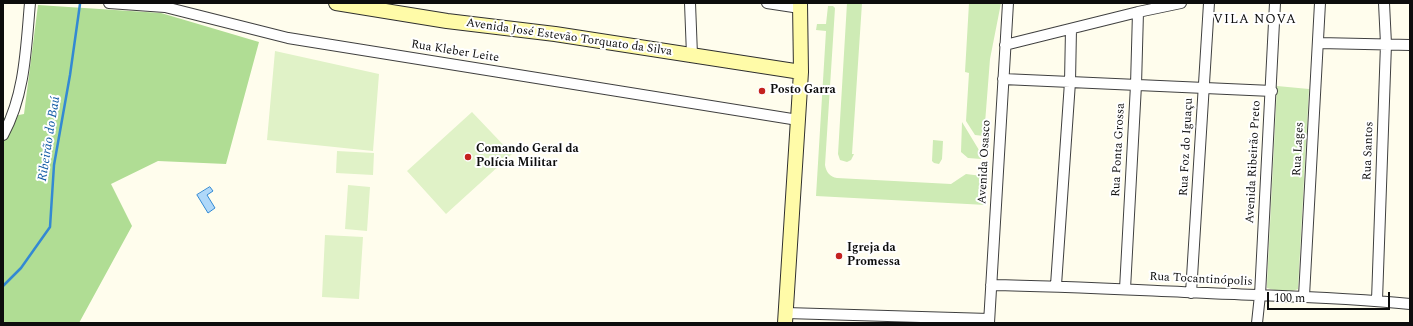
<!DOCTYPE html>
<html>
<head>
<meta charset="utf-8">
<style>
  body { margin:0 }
  #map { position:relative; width:1413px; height:326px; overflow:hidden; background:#fffded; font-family:Spectral,serif }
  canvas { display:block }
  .frame { position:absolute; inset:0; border:4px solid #0d0d0d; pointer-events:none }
  .scale { position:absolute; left:1267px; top:292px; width:123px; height:18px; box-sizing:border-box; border:2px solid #0d0d0d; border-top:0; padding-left:5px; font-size:12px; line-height:14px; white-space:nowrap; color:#0d0d0d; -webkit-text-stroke:3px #fff; paint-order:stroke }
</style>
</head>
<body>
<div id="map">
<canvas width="1413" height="326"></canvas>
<div class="frame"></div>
<div class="scale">100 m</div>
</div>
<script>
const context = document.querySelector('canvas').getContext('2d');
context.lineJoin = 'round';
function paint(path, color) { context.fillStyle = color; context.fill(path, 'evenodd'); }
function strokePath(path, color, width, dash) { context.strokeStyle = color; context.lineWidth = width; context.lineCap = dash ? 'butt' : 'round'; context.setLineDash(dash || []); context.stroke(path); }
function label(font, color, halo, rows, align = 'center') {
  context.font = font + ' Spectral,serif'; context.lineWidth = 4; context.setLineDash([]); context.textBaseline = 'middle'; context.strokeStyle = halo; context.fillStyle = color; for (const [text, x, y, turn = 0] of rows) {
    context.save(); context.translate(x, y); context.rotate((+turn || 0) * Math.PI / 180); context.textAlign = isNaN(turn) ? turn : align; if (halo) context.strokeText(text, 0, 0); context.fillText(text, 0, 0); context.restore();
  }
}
paint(new Path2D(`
  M 847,3 L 862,3 L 852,154 L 854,154 L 851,160 L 847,162 L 840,160 L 838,154 Z
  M 969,3 L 1001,3 L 990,59 L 984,136 L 975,135 L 966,121 L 969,73 L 965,72 Z
  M 828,6 L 833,6 L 835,8 L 825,165 C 826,172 830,177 837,178 L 951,184 L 966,174 L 982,176 L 987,182 L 986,205 L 816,196 L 826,31 L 816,30 L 817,24 L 826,24 Z
  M 1277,86 L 1309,89 L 1298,289 C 1290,293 1276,291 1267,288 L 1267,284 Z
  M 962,122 L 982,155 L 981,159 L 968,158 L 961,152 Z
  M 933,140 L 943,141 L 942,159 L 939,164 L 934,163 L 932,161 Z`), '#ceebb5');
paint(new Path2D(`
  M 38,5 L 161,13 L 259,42 L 226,164 L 158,161 L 111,184 L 132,226 L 79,323 L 3,323 L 3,118 L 24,114 Z`), '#b0dd94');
paint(new Path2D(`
  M 275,51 L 379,74 L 373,151 L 267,140 Z
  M 472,112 L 512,154 L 446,214 L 407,171 Z
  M 337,151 L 374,153 L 373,175 L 336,173 Z
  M 348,185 L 370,187 L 367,231 L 345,229 Z
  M 325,235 L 363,237 L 359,299 L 322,297 Z`), '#e0f2c7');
const water = new Path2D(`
  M 210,187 L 213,191 L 207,195 L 215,208 L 208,213 L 197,195 Z`);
paint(water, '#afd8f9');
strokePath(water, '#3389d3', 1);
strokePath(new Path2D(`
  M 3,286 L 21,268 L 50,227 L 54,165 L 70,75 L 80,4`), '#3389d3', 2.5);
const minor = new Path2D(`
  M 109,3 L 165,7 L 288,38 L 798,120
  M 690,3 L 692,55
  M 767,3 L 800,8
  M 1319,43 L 1410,45
  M 1005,45 L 1138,12 L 1181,3
  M 1003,79 L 1272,91
  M 3,135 C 25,95 26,48 30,3
  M 991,285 C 1063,286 1135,290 1207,293 C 1275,296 1342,297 1410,304
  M 1056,285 L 1070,82 L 1071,29
  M 1125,289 L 1136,85 L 1138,12
  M 1191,293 L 1209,3
  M 1304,296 L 1320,3
  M 1377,300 L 1386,44 L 1384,3
  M 786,313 L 989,319
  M 989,323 L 1008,3
  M 1257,323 L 1260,295 L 1275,3`);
const secondary = new Path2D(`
  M 336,3 L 447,21 L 555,34 L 801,72
  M 785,323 L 801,72 L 800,3`);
strokePath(minor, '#404040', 12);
strokePath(secondary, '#2f2f2f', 16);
strokePath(minor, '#fff', 10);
strokePath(secondary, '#fffba8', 14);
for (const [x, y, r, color] of [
  [762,91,4,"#c4221f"],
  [468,157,4,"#c4221f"],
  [839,256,4,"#c4221f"]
]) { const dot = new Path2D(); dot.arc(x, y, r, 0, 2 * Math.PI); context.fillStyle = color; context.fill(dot); strokePath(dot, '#fff', 1.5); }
label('12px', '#0d0d0d', '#fff', [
  ["Avenida José Estevão Torquato da Silva",569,38,8],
  ["Rua Kleber Leite",455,52,9],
  ["Rua Foz do Iguaçu",1187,147,-87],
  ["Rua Lages",1299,149,-87],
  ["Rua Ponta Grossa",1119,150,-87],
  ["Rua Santos",1369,151,-88],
  ["Avenida Osasco",985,162,-87],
  ["Avenida Ribeirão Preto",1254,162,-87],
  ["Rua Tocantinópolis",1201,280,3]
]);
label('bold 12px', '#0d0d0d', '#fff', [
  ["Posto Garra",770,91],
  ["Comando Geral da",476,150],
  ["Polícia Militar",476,164],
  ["Igreja da",847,249],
  ["Promessa",847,263]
], 'left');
context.letterSpacing = '1px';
label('13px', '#0d0d0d', '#fff', [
  ["VILA NOVA",1255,20]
]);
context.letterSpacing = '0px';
label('italic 13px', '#115aa5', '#fff', [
  ["Ribeirão do Baú",50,139,-81]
]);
</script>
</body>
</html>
